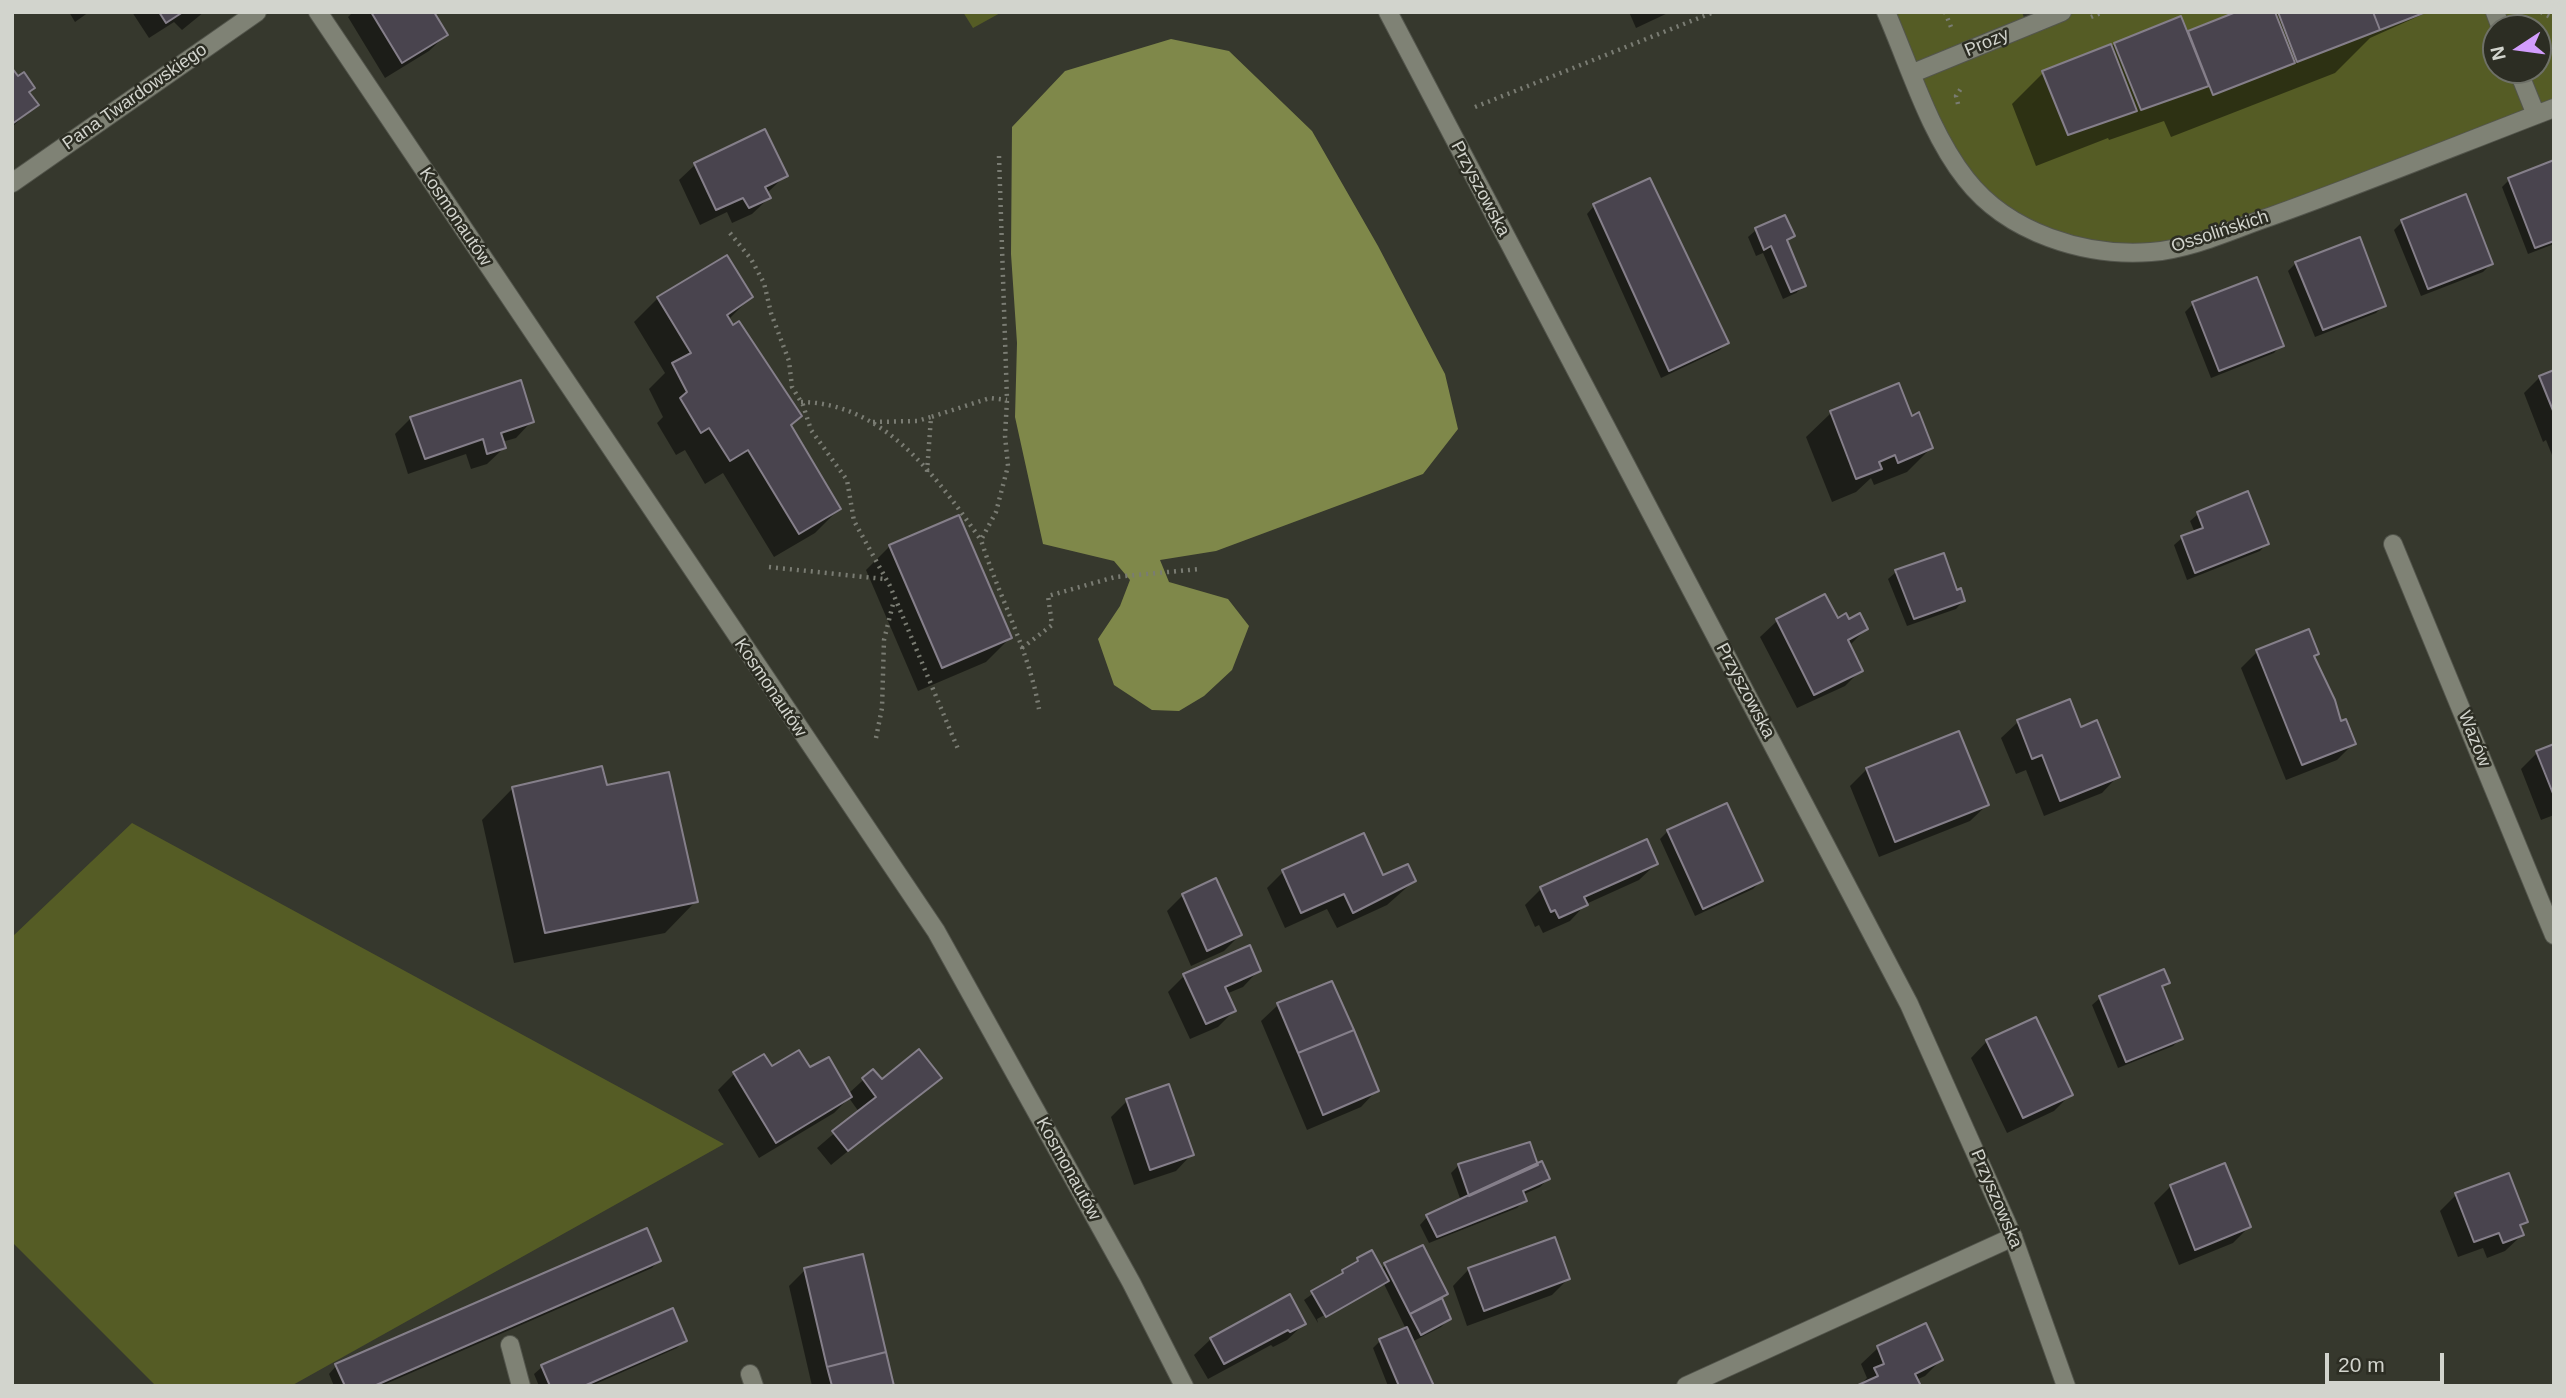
<!DOCTYPE html>
<html>
<head>
<meta charset="utf-8">
<style>
  body { margin:0 }
  #map { position:relative; width:2566px; height:1398px; overflow:hidden; background:#36382d; font-family:Arial,sans-serif }
  canvas { display:block }
  .frame { position:absolute; inset:0; border:14px solid #d2d4cd; pointer-events:none }
  .north { position:absolute; left:2482px; top:14px; width:70px; height:70px; box-sizing:border-box; background:#2c2d23; border:2px solid #6e7067; border-radius:50%; rotate:257deg; font-size:19px; font-weight:700; line-height:28px; text-align:center; color:#d2d4cd }
  .north::after { content:''; display:block; margin:auto; width:24px; height:32px; background:#d29dfd; clip-path:polygon(50% 0,100% 100%,50% 72%,0 100%) }
  .scale { position:absolute; left:2325px; top:1353px; width:119px; height:32px; box-sizing:border-box; border:4px solid #d2d4cd; border-top:0; padding-left:9px; font-size:21px; line-height:24px; white-space:nowrap; color:#d2d4cd; -webkit-text-stroke:5px #2c2d23; paint-order:stroke }
</style>
</head>
<body>
<div id="map">
<canvas width="2566" height="1398"></canvas>
<div class="frame"></div>
<div class="north">N</div>
<div class="scale">20 m</div>
</div>
<script>
const context = document.querySelector('canvas').getContext('2d');
context.lineJoin = 'round';
function paint(path, color) { context.fillStyle = color; context.fill(path, 'evenodd'); }
function strokePath(path, color, width, dash) { context.strokeStyle = color; context.lineWidth = width; context.lineCap = dash ? 'butt' : 'round'; context.setLineDash(dash || []); context.stroke(path); }
function label(font, color, halo, rows, align = 'center') {
  context.font = font + ' Arial,sans-serif'; context.lineWidth = 5; context.setLineDash([]); context.textBaseline = 'middle'; context.strokeStyle = halo; context.fillStyle = color; for (const [text, x, y, turn = 0] of rows) {
    context.save(); context.translate(x, y); context.rotate((+turn || 0) * Math.PI / 180); context.textAlign = isNaN(turn) ? turn : align; if (halo) context.strokeText(text, 0, 0); context.fillText(text, 0, 0); context.restore();
  }
}
paint(new Path2D(`
  M 963,12 L 1002,12 L 973,28 Z
  M 1886,12 L 2022,12 L 2027,26 L 2067,12 L 2495,12 L 2496,70 L 2538,70 L 2538,28 L 2502,28 L 2496,12 L 2554,12 L 2554,106 L 2154,252 L 2045,237 L 1966,179 Z
  M 132,823 L 724,1144 L 291,1386 L 156,1386 L 12,1242 L 12,937 Z`), '#555c25');
paint(new Path2D(`
  M 1171,39 L 1229,51 L 1312,131 L 1378,246 L 1445,374 L 1458,429 L 1423,474 L 1216,551 L 1160,560 L 1169,582 L 1228,599 L 1249,626 L 1232,670 L 1204,696 L 1179,711 L 1152,710 L 1114,685 L 1098,639 L 1120,606 L 1130,580 L 1114,561 L 1043,544 L 1015,417 L 1017,343 L 1011,254 L 1012,127 L 1065,71 Z`), '#7f884a');
paint(new Path2D(`
  M 69,12 L 89,12 L 75,22 Z
  M 132,12 L 204,12 L 182,30 L 174,22 L 149,38 Z
  M 353,12 L 432,12 L 446,35 L 429,51 L 385,78 L 348,17 Z
  M 1629,12 L 1670,12 L 1636,28 Z
  M 2241,12 L 2428,12 L 2370,38 L 2335,73 L 2171,137 L 2164,121 L 2109,140 L 2108,138 L 2036,166 L 2012,104 L 2043,73 L 2115,44 L 2187,35 Z
  M 12,71 L 33,88 L 28,93 L 36,105 L 12,127 Z
  M 2554,162 L 2554,244 L 2528,254 L 2502,187 L 2509,180 Z
  M 696,164 L 785,176 L 767,193 L 769,198 L 752,214 L 732,223 L 727,212 L 700,225 L 679,180 Z
  M 1594,206 L 1727,342 L 1720,350 L 1661,378 L 1587,214 Z
  M 2402,222 L 2491,264 L 2483,272 L 2421,296 L 2394,230 Z
  M 1756,230 L 1793,236 L 1786,243 L 1804,286 L 1796,293 L 1783,299 L 1763,253 L 1756,256 L 1748,237 Z
  M 2296,263 L 2384,305 L 2376,313 L 2315,337 L 2288,271 Z
  M 751,297 L 728,320 L 839,509 L 815,533 L 774,557 L 723,473 L 705,484 L 685,450 L 676,455 L 657,423 L 663,417 L 649,389 L 665,373 L 634,322 L 658,298 Z
  M 2193,304 L 2281,345 L 2274,353 L 2211,378 L 2185,312 Z
  M 2554,371 L 2554,460 L 2546,440 L 2543,442 L 2524,393 L 2540,377 Z
  M 1898,385 L 1911,418 L 1931,448 L 1907,472 L 1874,485 L 1871,478 L 1856,492 L 1832,502 L 1806,437 L 1831,413 Z
  M 411,418 L 532,421 L 516,438 L 502,442 L 504,448 L 487,464 L 471,469 L 466,454 L 408,474 L 395,434 Z
  M 2198,514 L 2267,543 L 2260,551 L 2187,580 L 2174,545 L 2182,538 L 2195,533 L 2190,521 Z
  M 890,546 L 1010,638 L 986,662 L 918,691 L 866,570 Z
  M 1896,572 L 1956,592 L 1963,601 L 1956,609 L 1907,626 L 1888,579 Z
  M 1825,596 L 1837,620 L 1866,629 L 1849,646 L 1861,670 L 1845,686 L 1797,708 L 1760,637 L 1777,621 Z
  M 2257,652 L 2317,653 L 2313,657 L 2323,675 L 2340,724 L 2354,743 L 2337,760 L 2286,780 L 2241,668 Z
  M 2069,701 L 2080,729 L 2118,776 L 2102,793 L 2044,816 L 2026,770 L 2016,774 L 2001,738 L 2018,722 Z
  M 2554,746 L 2554,815 L 2541,820 L 2521,769 L 2537,753 Z
  M 1867,769 L 1987,805 L 1970,821 L 1879,857 L 1850,786 Z
  M 513,788 L 606,788 L 696,901 L 665,933 L 514,963 L 482,820 Z
  M 1668,831 L 1761,881 L 1753,889 L 1695,916 L 1660,839 Z
  M 1656,864 L 1639,880 L 1586,904 L 1570,921 L 1543,933 L 1539,925 L 1535,927 L 1525,905 L 1541,889 Z
  M 1283,872 L 1382,877 L 1414,881 L 1387,905 L 1337,928 L 1327,909 L 1285,928 L 1267,888 Z
  M 1183,895 L 1240,935 L 1224,951 L 1191,966 L 1167,911 Z
  M 1259,970 L 1243,987 L 1226,994 L 1234,1011 L 1218,1027 L 1190,1039 L 1168,992 L 1184,976 Z
  M 2168,982 L 2161,989 L 2181,1038 L 2173,1046 L 2118,1068 L 2092,1005 L 2100,998 Z
  M 1331,983 L 1377,1090 L 1361,1107 L 1307,1130 L 1261,1021 L 1278,1005 Z
  M 1987,1041 L 2070,1095 L 2054,1111 L 2007,1133 L 1971,1058 Z
  M 771,1068 L 810,1070 L 848,1094 L 873,1071 L 881,1081 L 939,1077 L 831,1165 L 817,1148 L 859,1112 L 849,1098 L 834,1113 L 759,1158 L 718,1090 L 734,1074 Z
  M 1127,1101 L 1192,1154 L 1176,1171 L 1134,1185 L 1111,1117 Z
  M 1536,1164 L 1548,1179 L 1540,1187 L 1522,1195 L 1525,1200 L 1517,1208 L 1429,1243 L 1420,1225 L 1427,1217 L 1461,1201 L 1451,1173 L 1459,1165 Z
  M 2171,1186 L 2249,1227 L 2233,1243 L 2179,1265 L 2154,1203 Z
  M 2456,1195 L 2526,1222 L 2519,1228 L 2522,1235 L 2505,1251 L 2487,1258 L 2483,1248 L 2458,1257 L 2440,1211 Z
  M 659,1260 L 652,1268 L 381,1386 L 334,1386 L 329,1374 L 336,1366 Z
  M 1385,1265 L 1446,1294 L 1441,1299 L 1449,1319 L 1441,1327 L 1412,1342 L 1432,1386 L 1388,1386 L 1373,1348 L 1380,1341 L 1406,1329 L 1384,1284 L 1317,1319 L 1318,1323 L 1304,1300 L 1343,1272 L 1381,1269 Z
  M 1469,1269 L 1568,1279 L 1552,1295 L 1467,1326 L 1453,1286 Z
  M 805,1270 L 892,1386 L 812,1386 L 789,1286 Z
  M 1289,1297 L 1304,1324 L 1287,1340 L 1273,1347 L 1271,1345 L 1208,1379 L 1194,1355 L 1211,1339 Z
  M 1925,1325 L 1941,1360 L 1925,1376 L 1916,1380 L 1859,1386 L 1867,1378 L 1861,1364 L 1878,1348 Z
  M 685,1340 L 677,1348 L 591,1386 L 539,1386 L 534,1374 L 542,1367 Z`), '#0007');
const building = new Path2D(`
  M 159,12 L 183,12 L 166,23 Z
  M 371,12 L 434,12 L 448,35 L 402,63 Z
  M 2236,12 L 2275,12 L 2295,63 L 2213,95 L 2188,31 Z
  M 2278,12 L 2373,12 L 2380,30 L 2297,62 Z
  M 2373,12 L 2426,12 L 2380,30 Z
  M 2181,16 L 2209,86 L 2141,110 L 2114,43 Z
  M 2111,44 L 2137,111 L 2068,135 L 2042,71 Z
  M 12,68 L 18,76 L 24,72 L 35,88 L 29,92 L 39,105 L 12,124 Z
  M 765,129 L 788,176 L 765,187 L 771,198 L 749,208 L 743,198 L 716,210 L 694,163 Z
  M 2554,160 L 2554,241 L 2535,248 L 2508,178 Z
  M 1650,178 L 1729,343 L 1669,371 L 1593,204 Z
  M 2466,194 L 2493,264 L 2428,289 L 2401,220 Z
  M 1785,215 L 1795,236 L 1787,240 L 1806,286 L 1791,292 L 1771,246 L 1764,250 L 1755,228 Z
  M 2360,237 L 2386,306 L 2323,330 L 2295,262 Z
  M 727,255 L 753,297 L 727,315 L 733,325 L 739,321 L 802,416 L 791,425 L 841,509 L 799,534 L 748,450 L 730,461 L 709,428 L 701,433 L 680,398 L 687,392 L 672,363 L 691,353 L 657,297 Z
  M 2257,277 L 2284,346 L 2219,371 L 2192,302 Z
  M 2554,370 L 2554,413 L 2539,376 Z
  M 521,380 L 534,422 L 501,433 L 506,448 L 487,454 L 483,439 L 425,459 L 410,417 Z
  M 1899,383 L 1912,416 L 1919,412 L 1933,448 L 1898,463 L 1895,455 L 1879,462 L 1882,469 L 1856,479 L 1830,411 Z
  M 2248,491 L 2269,544 L 2195,573 L 2181,536 L 2203,528 L 2197,512 Z
  M 959,515 L 1012,638 L 942,668 L 889,545 Z
  M 1944,553 L 1957,590 L 1961,588 L 1965,601 L 1914,619 L 1895,570 Z
  M 1825,594 L 1838,618 L 1846,613 L 1849,619 L 1860,613 L 1868,629 L 1848,640 L 1863,671 L 1814,695 L 1776,619 Z
  M 2309,629 L 2319,654 L 2314,656 L 2335,700 L 2341,721 L 2346,719 L 2356,744 L 2302,765 L 2256,650 Z
  M 2070,699 L 2081,727 L 2097,720 L 2120,777 L 2060,801 L 2042,755 L 2032,759 L 2017,720 Z
  M 1959,731 L 1989,805 L 1895,842 L 1866,768 Z
  M 2554,744 L 2554,796 L 2536,751 Z
  M 602,766 L 607,785 L 669,772 L 698,902 L 545,933 L 512,787 Z
  M 1727,803 L 1763,881 L 1703,909 L 1667,830 Z
  M 1364,833 L 1383,875 L 1408,864 L 1416,881 L 1353,913 L 1344,894 L 1301,913 L 1282,870 Z
  M 1647,839 L 1658,864 L 1584,897 L 1588,905 L 1559,918 L 1555,910 L 1551,912 L 1540,887 Z
  M 1216,878 L 1242,935 L 1207,951 L 1182,894 Z
  M 1250,945 L 1261,971 L 1225,987 L 1236,1011 L 1206,1024 L 1183,974 Z
  M 2164,969 L 2170,983 L 2162,986 L 2183,1039 L 2126,1062 L 2099,996 Z
  M 1332,981 L 1354,1030 L 1298,1053 L 1277,1003 Z
  M 2036,1017 L 2073,1095 L 2023,1118 L 1986,1040 Z
  M 1354,1030 L 1379,1091 L 1323,1115 L 1298,1053 Z
  M 919,1049 L 942,1078 L 848,1151 L 832,1131 L 876,1097 L 862,1078 L 873,1069 L 882,1079 Z
  M 799,1050 L 810,1067 L 829,1057 L 852,1097 L 776,1143 L 733,1072 L 764,1054 L 772,1066 Z
  M 1169,1084 L 1194,1155 L 1150,1170 L 1126,1099 Z
  M 1530,1142 L 1538,1165 L 1469,1196 L 1458,1164 Z
  M 1542,1161 L 1550,1179 L 1523,1191 L 1527,1201 L 1437,1237 L 1426,1215 Z
  M 2225,1163 L 2251,1227 L 2195,1250 L 2170,1185 Z
  M 2509,1173 L 2528,1222 L 2520,1225 L 2524,1235 L 2503,1243 L 2499,1233 L 2474,1242 L 2455,1193 Z
  M 647,1228 L 661,1261 L 374,1386 L 345,1386 L 335,1364 Z
  M 1555,1237 L 1570,1279 L 1484,1311 L 1468,1268 Z
  M 1423,1245 L 1448,1294 L 1410,1314 L 1384,1263 Z
  M 1372,1250 L 1389,1281 L 1326,1317 L 1311,1291 L 1343,1273 L 1342,1270 L 1358,1261 L 1357,1258 Z
  M 863,1254 L 886,1352 L 827,1367 L 804,1268 Z
  M 1290,1294 L 1306,1324 L 1290,1332 L 1288,1330 L 1224,1364 L 1210,1338 Z
  M 1442,1298 L 1451,1319 L 1421,1335 L 1410,1314 Z
  M 673,1308 L 687,1341 L 584,1386 L 550,1386 L 541,1365 Z
  M 1926,1323 L 1943,1360 L 1915,1374 L 1921,1386 L 1856,1386 L 1878,1376 L 1874,1368 L 1884,1364 L 1877,1346 Z
  M 1407,1327 L 1434,1386 L 1399,1386 L 1379,1339 Z
  M 886,1352 L 894,1386 L 832,1386 L 827,1367 Z`);
paint(building, '#49444e');
strokePath(building, '#857f8a', 2);
const service = new Path2D(`
  M 1686,1386 L 2013,1237`);
const minor = new Path2D(`
  M 318,12 L 936,931 L 1131,1282 L 1184,1386
  M 1886,12 C 1910,67 1929,132 1966,179 C 2008,233 2085,257 2151,252 C 2192,249 2233,229 2272,216 C 2367,182 2460,144 2554,108
  M 2495,12 L 2501,28
  M 2518,70 L 2536,115
  M 1913,73 L 2062,12
  M 12,183 L 257,12
  M 2393,544 L 2554,935
  M 510,1345 L 521,1386
  M 750,1374 L 754,1386`);
const tertiary = new Path2D(`
  M 1388,12 L 1909,1004 L 2013,1237 L 2066,1386`);
strokePath(service, '#53554c', 20);
strokePath(minor, '#53554c', 20);
strokePath(tertiary, '#53554c', 20);
strokePath(new Path2D(`
  M 1945,12 L 1951,27
  M 2541,12 L 2554,19
  M 2091,17 L 2103,12
  M 1958,104 L 1956,96 L 1962,87
  M 1475,107 L 1714,12
  M 999,156 L 1007,400 L 1005,436 L 1008,466 L 996,512 L 981,540 C 999,597 1029,650 1039,709
  M 730,233 L 751,259 L 764,283 L 771,313 L 789,361 L 792,387 L 803,405 L 811,430 L 847,480 L 854,521 L 890,586 L 958,749
  M 801,402 C 885,403 937,478 981,540
  M 873,422 L 917,421 L 931,417
  M 927,472 L 931,417 L 990,398 L 1007,400
  M 769,567 L 884,579
  M 1022,648 L 1052,625 L 1048,596 L 1115,577 L 1200,569
  M 876,738 L 882,708 L 884,640 L 894,600`), '#7a7c73', 4.5, [2, 5]);
strokePath(service, '#7f8275', 18);
strokePath(minor, '#7f8275', 18);
strokePath(tertiary, '#7f8275', 18);
label('18px', '#d2d4cd', '#2c2d23', [
  ["Prozy",1987,43,-23],
  ["Pana Twardowskiego",135,97,-35],
  ["Przyszowska",1480,189,62],
  ["Kosmonautów",455,217,56],
  ["Ossolińskich",2220,232,-18],
  ["Kosmonautów",770,688,56],
  ["Przyszowska",1745,691,62],
  ["Wazów",2474,739,68],
  ["Kosmonautów",1068,1169,61],
  ["Przyszowska",1996,1199,67]
]);
</script>
</body>
</html>
